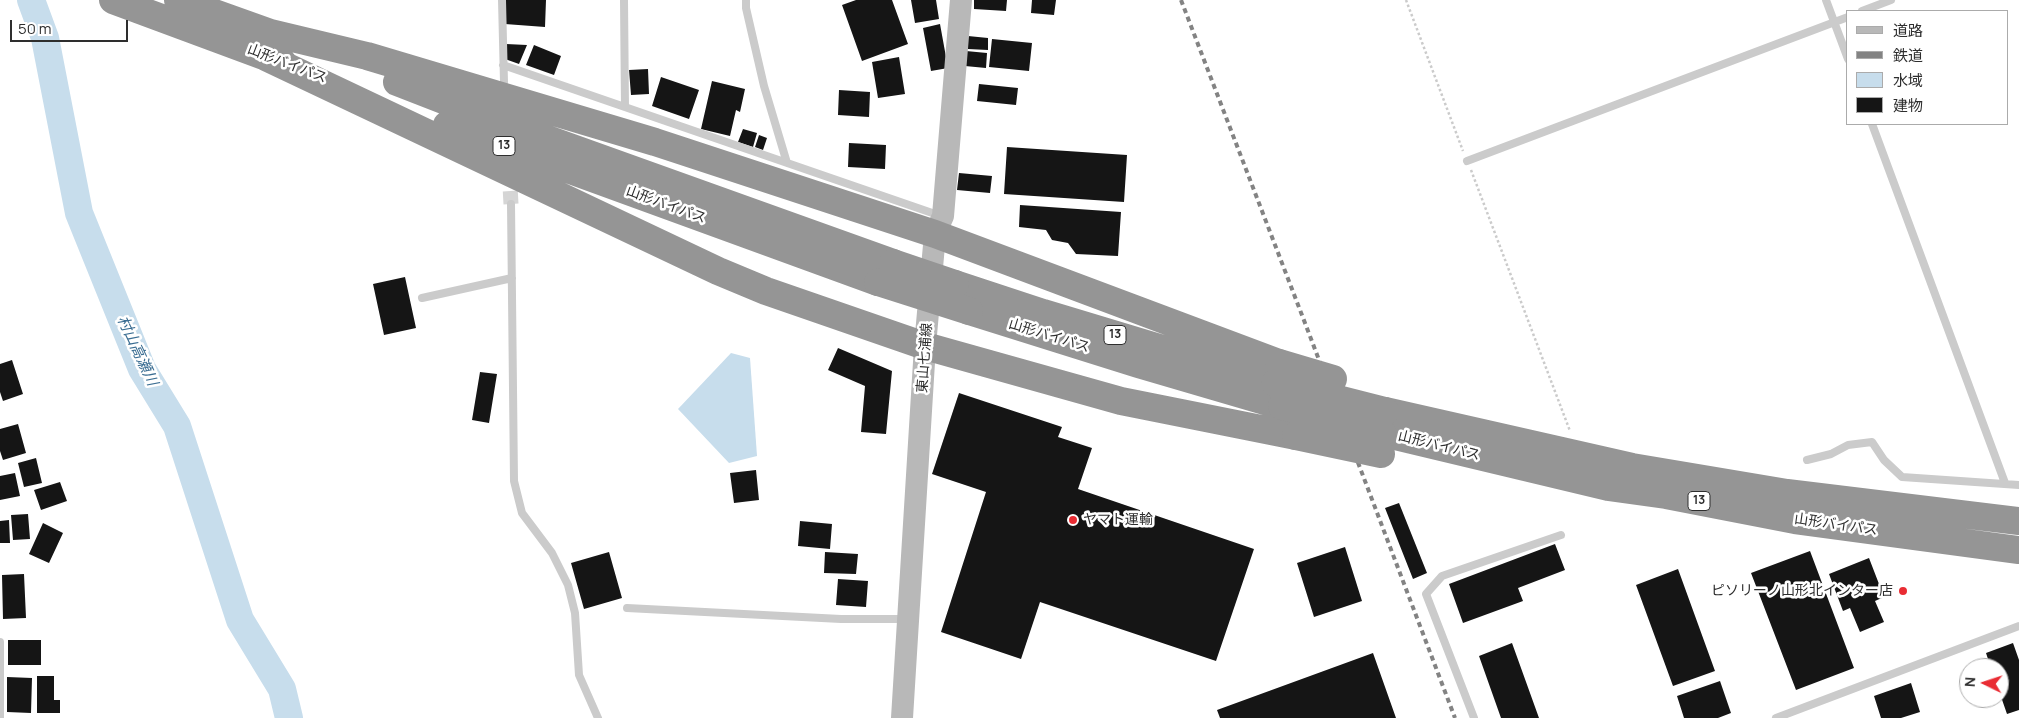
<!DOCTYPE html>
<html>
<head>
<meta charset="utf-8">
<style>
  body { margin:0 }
  #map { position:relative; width:2019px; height:718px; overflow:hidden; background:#fff; font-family:Manrope,"Noto Sans JP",sans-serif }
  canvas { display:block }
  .legend { position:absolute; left:1846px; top:10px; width:162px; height:115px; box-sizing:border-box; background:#fff; border:1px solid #ababab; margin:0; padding:6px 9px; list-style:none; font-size:15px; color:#2e2e2e }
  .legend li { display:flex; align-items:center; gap:10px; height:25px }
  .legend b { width:25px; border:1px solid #ababab }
  .north { position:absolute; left:1959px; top:658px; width:50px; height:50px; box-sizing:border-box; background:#fff; border:1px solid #ababab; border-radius:50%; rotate:274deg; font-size:14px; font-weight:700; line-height:20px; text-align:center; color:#2e2e2e }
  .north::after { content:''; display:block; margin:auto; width:18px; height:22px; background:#e92c33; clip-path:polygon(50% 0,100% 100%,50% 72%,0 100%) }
  .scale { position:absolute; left:10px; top:20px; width:118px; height:22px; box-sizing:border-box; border:2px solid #2e2e2e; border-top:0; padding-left:6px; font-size:15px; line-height:18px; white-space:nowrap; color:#2e2e2e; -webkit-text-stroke:4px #fff; paint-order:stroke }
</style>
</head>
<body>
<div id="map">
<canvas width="2019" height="718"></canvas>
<ul class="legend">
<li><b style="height:6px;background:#b8b8b8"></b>道路</li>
<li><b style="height:6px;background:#838383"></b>鉄道</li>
<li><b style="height:14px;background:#c7ddec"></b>水域</li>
<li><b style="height:14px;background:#151515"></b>建物</li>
</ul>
<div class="north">N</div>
<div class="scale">50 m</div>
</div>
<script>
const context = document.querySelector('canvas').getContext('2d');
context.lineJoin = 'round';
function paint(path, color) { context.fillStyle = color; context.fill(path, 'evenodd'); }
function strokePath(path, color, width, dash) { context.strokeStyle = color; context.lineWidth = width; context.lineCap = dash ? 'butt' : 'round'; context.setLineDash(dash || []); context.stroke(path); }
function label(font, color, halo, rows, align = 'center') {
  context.font = font + ' Manrope,"Noto Sans JP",sans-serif'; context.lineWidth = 5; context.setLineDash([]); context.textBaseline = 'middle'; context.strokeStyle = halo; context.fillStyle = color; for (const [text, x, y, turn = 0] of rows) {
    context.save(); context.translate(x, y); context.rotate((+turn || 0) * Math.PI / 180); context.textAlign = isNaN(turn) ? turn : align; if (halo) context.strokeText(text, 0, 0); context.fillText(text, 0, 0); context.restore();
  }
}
paint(new Path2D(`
  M 731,353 L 750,358 L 757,456 L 729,463 L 678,409 Z`), '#c7ddec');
strokePath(new Path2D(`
  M 31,0 L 45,38 L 79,213 L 142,369 L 177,426 L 240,620 L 282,689 L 289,718`), '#c7ddec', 28);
paint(new Path2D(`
  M 506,0 L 546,0 L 545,27 L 505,24 Z
  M 856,0 L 892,0 L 908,44 L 862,61 L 842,5 Z
  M 911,0 L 936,0 L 939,19 L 915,23 Z
  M 974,0 L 1007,0 L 1006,11 L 974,9 Z
  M 1032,0 L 1056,0 L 1054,15 L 1031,13 Z
  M 940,24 L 948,68 L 931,71 L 923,28 Z
  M 968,36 L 988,38 L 988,50 L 968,49 Z
  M 992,39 L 1032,43 L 1029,71 L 989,67 Z
  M 506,44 L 527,45 L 519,64 L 505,59 Z
  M 534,45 L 561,56 L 554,75 L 526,65 Z
  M 966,51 L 987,53 L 986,68 L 965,66 Z
  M 899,57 L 905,94 L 878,98 L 872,62 Z
  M 648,69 L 649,94 L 631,95 L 629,70 Z
  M 661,77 L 699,90 L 689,119 L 652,106 Z
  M 712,81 L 745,89 L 740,112 L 736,110 L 730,136 L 701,129 Z
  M 979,84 L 1018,88 L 1016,105 L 977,101 Z
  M 839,90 L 870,92 L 869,117 L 838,115 Z
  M 743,129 L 757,133 L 753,147 L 738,142 Z
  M 759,135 L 767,138 L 763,150 L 755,147 Z
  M 849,143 L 886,145 L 885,169 L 848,167 Z
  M 1007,147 L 1127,155 L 1124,202 L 1004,194 Z
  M 959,173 L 992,176 L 990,193 L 957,190 Z
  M 1020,205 L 1121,212 L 1118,256 L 1076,254 L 1068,243 L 1052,240 L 1046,230 L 1019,227 Z
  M 405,277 L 416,328 L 384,335 L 373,284 Z
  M 838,348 L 892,371 L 886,434 L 861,432 L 865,386 L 828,370 Z
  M 12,360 L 23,394 L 3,401 L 0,392 L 0,364 Z
  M 480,372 L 497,374 L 489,423 L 472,420 Z
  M 959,393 L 1062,427 L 1058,437 L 1092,448 L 1078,489 L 1254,549 L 1216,661 L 1040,602 L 1021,659 L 941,632 L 986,492 L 932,474 Z
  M 18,424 L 26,453 L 3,460 L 0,451 L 0,429 Z
  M 36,458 L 42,483 L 24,487 L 18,463 Z
  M 756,470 L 759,500 L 734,503 L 730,473 Z
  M 15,473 L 20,496 L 0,500 L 0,476 Z
  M 60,482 L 67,501 L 41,510 L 34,490 Z
  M 1399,503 L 1427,573 L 1413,579 L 1385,508 Z
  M 28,514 L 30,539 L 13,540 L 11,515 Z
  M 9,520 L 10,543 L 0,543 L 0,521 Z
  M 800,521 L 832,524 L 830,549 L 798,546 Z
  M 43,523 L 63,533 L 49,563 L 29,554 Z
  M 1555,544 L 1565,570 L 1518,588 L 1523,601 L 1463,623 L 1449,584 Z
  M 1345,547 L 1362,601 L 1314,617 L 1297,563 Z
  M 1810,551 L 1854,668 L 1796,690 L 1751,573 Z
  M 609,552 L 622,598 L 584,609 L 571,563 Z
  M 825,552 L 858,554 L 856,574 L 824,573 Z
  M 1869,558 L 1884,597 L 1875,601 L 1884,622 L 1860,632 L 1850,608 L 1843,611 L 1829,574 Z
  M 1678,569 L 1715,671 L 1673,686 L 1636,585 Z
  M 24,574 L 26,618 L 3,619 L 2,575 Z
  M 838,579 L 868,581 L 866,607 L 836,605 Z
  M 8,640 L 41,640 L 41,665 L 8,665 Z
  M 1512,643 L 1539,718 L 1501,718 L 1479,656 Z
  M 2013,643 L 2019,660 L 2019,710 L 2007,714 L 1999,691 L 1999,668 L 1991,668 L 1986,653 Z
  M 1373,653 L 1396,718 L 1220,718 L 1217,710 Z
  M 37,676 L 54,676 L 54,700 L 60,700 L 60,713 L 37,713 Z
  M 7,677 L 32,678 L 31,713 L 7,712 Z
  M 1720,681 L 1731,713 L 1718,718 L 1684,718 L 1677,696 Z
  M 1911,683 L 1920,712 L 1901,718 L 1881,718 L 1874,696 Z`), '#151515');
strokePath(new Path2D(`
  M 509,168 L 511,204`), '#d5d5d5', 15, [15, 8]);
strokePath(new Path2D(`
  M 1406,0 L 1463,151
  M 1471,170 L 1570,431`), '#cbcbcb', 2.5, [2.5, 2.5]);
strokePath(new Path2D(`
  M 502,0 L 504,82
  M 624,0 L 625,107
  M 746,0 L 746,8 L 764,86 L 787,163
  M 1826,0 L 1848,59
  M 1862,11 L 1891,0
  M 503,65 L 941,216
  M 1872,124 L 2005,483
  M 1467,161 L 1848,17
  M 511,204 L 514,481 L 522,513 L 552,553 L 568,585 L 575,613 L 579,675 L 598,718
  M 422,298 L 512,278
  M 1807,460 L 1831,454 L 1848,445 L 1872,442 L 1884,460 L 1902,477 L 2019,485
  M 627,608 L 841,619 L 905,619
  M 0,642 L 0,718
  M 1474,718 L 1426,594 L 1442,576 L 1561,535
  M 1776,718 L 2019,626`), '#cbcbcb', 8);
strokePath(new Path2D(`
  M 902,718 L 925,346 L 935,234 L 943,216 L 961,0`), '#b8b8b8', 22);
strokePath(new Path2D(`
  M 113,0 L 283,63
  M 178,0 L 287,39
  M 271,33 L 367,56 L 655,142 L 935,234 L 1279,363
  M 266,57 L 718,271 L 766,291 L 925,346 L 1121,401 L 1296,436
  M 397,82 L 505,124 L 893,263
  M 447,125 L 878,282
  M 955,284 L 1043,313 L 1275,383
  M 969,311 L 1138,364 L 1282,406
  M 1385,411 L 1632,467 L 1787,493 L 2019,521
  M 1382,433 L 1608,487 L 1666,495 L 1795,520 L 2019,550`), '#959595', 28);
strokePath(new Path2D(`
  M 1181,0 L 1305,323 L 1455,718`), '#838383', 4, [5, 4]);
strokePath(new Path2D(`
  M 893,263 L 955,284
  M 878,282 L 969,311
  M 1279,363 L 1333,379
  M 1275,383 L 1385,411
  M 1282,406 L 1382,433
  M 1296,436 L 1381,454`), '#959595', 28);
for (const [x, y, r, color] of [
  [1073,520,5,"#e92c33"],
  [1903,591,5,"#e92c33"]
]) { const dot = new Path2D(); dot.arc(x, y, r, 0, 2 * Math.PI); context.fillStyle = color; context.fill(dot); strokePath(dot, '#fff', 2); }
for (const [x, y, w] of [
  [504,146,22],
  [1115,335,22],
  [1699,501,22]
]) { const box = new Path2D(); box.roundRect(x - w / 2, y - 9.5, w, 19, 4); context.fillStyle = '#fff'; context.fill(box); strokePath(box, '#2e2e2e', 1); }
label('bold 12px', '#2e2e2e', null, [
  ["13",504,146],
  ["13",1115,335],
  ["13",1699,501]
]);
label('14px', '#2e2e2e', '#fff', [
  ["山形バイパス",287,64,21],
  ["山形バイパス",666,205,20],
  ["山形バイパス",1049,336,17],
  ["東山七浦線",925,358,-86],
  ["山形バイパス",1439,446,14],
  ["山形バイパス",1836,525,8]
]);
label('14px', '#2e2e2e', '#fff', [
  ["ヤマト運輸",1083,520],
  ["ピソリーノ山形北インター店",1893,591,"right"]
], 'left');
label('italic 15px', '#3a6d92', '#fff', [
  ["村山高瀬川",137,351,65]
]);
</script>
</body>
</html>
